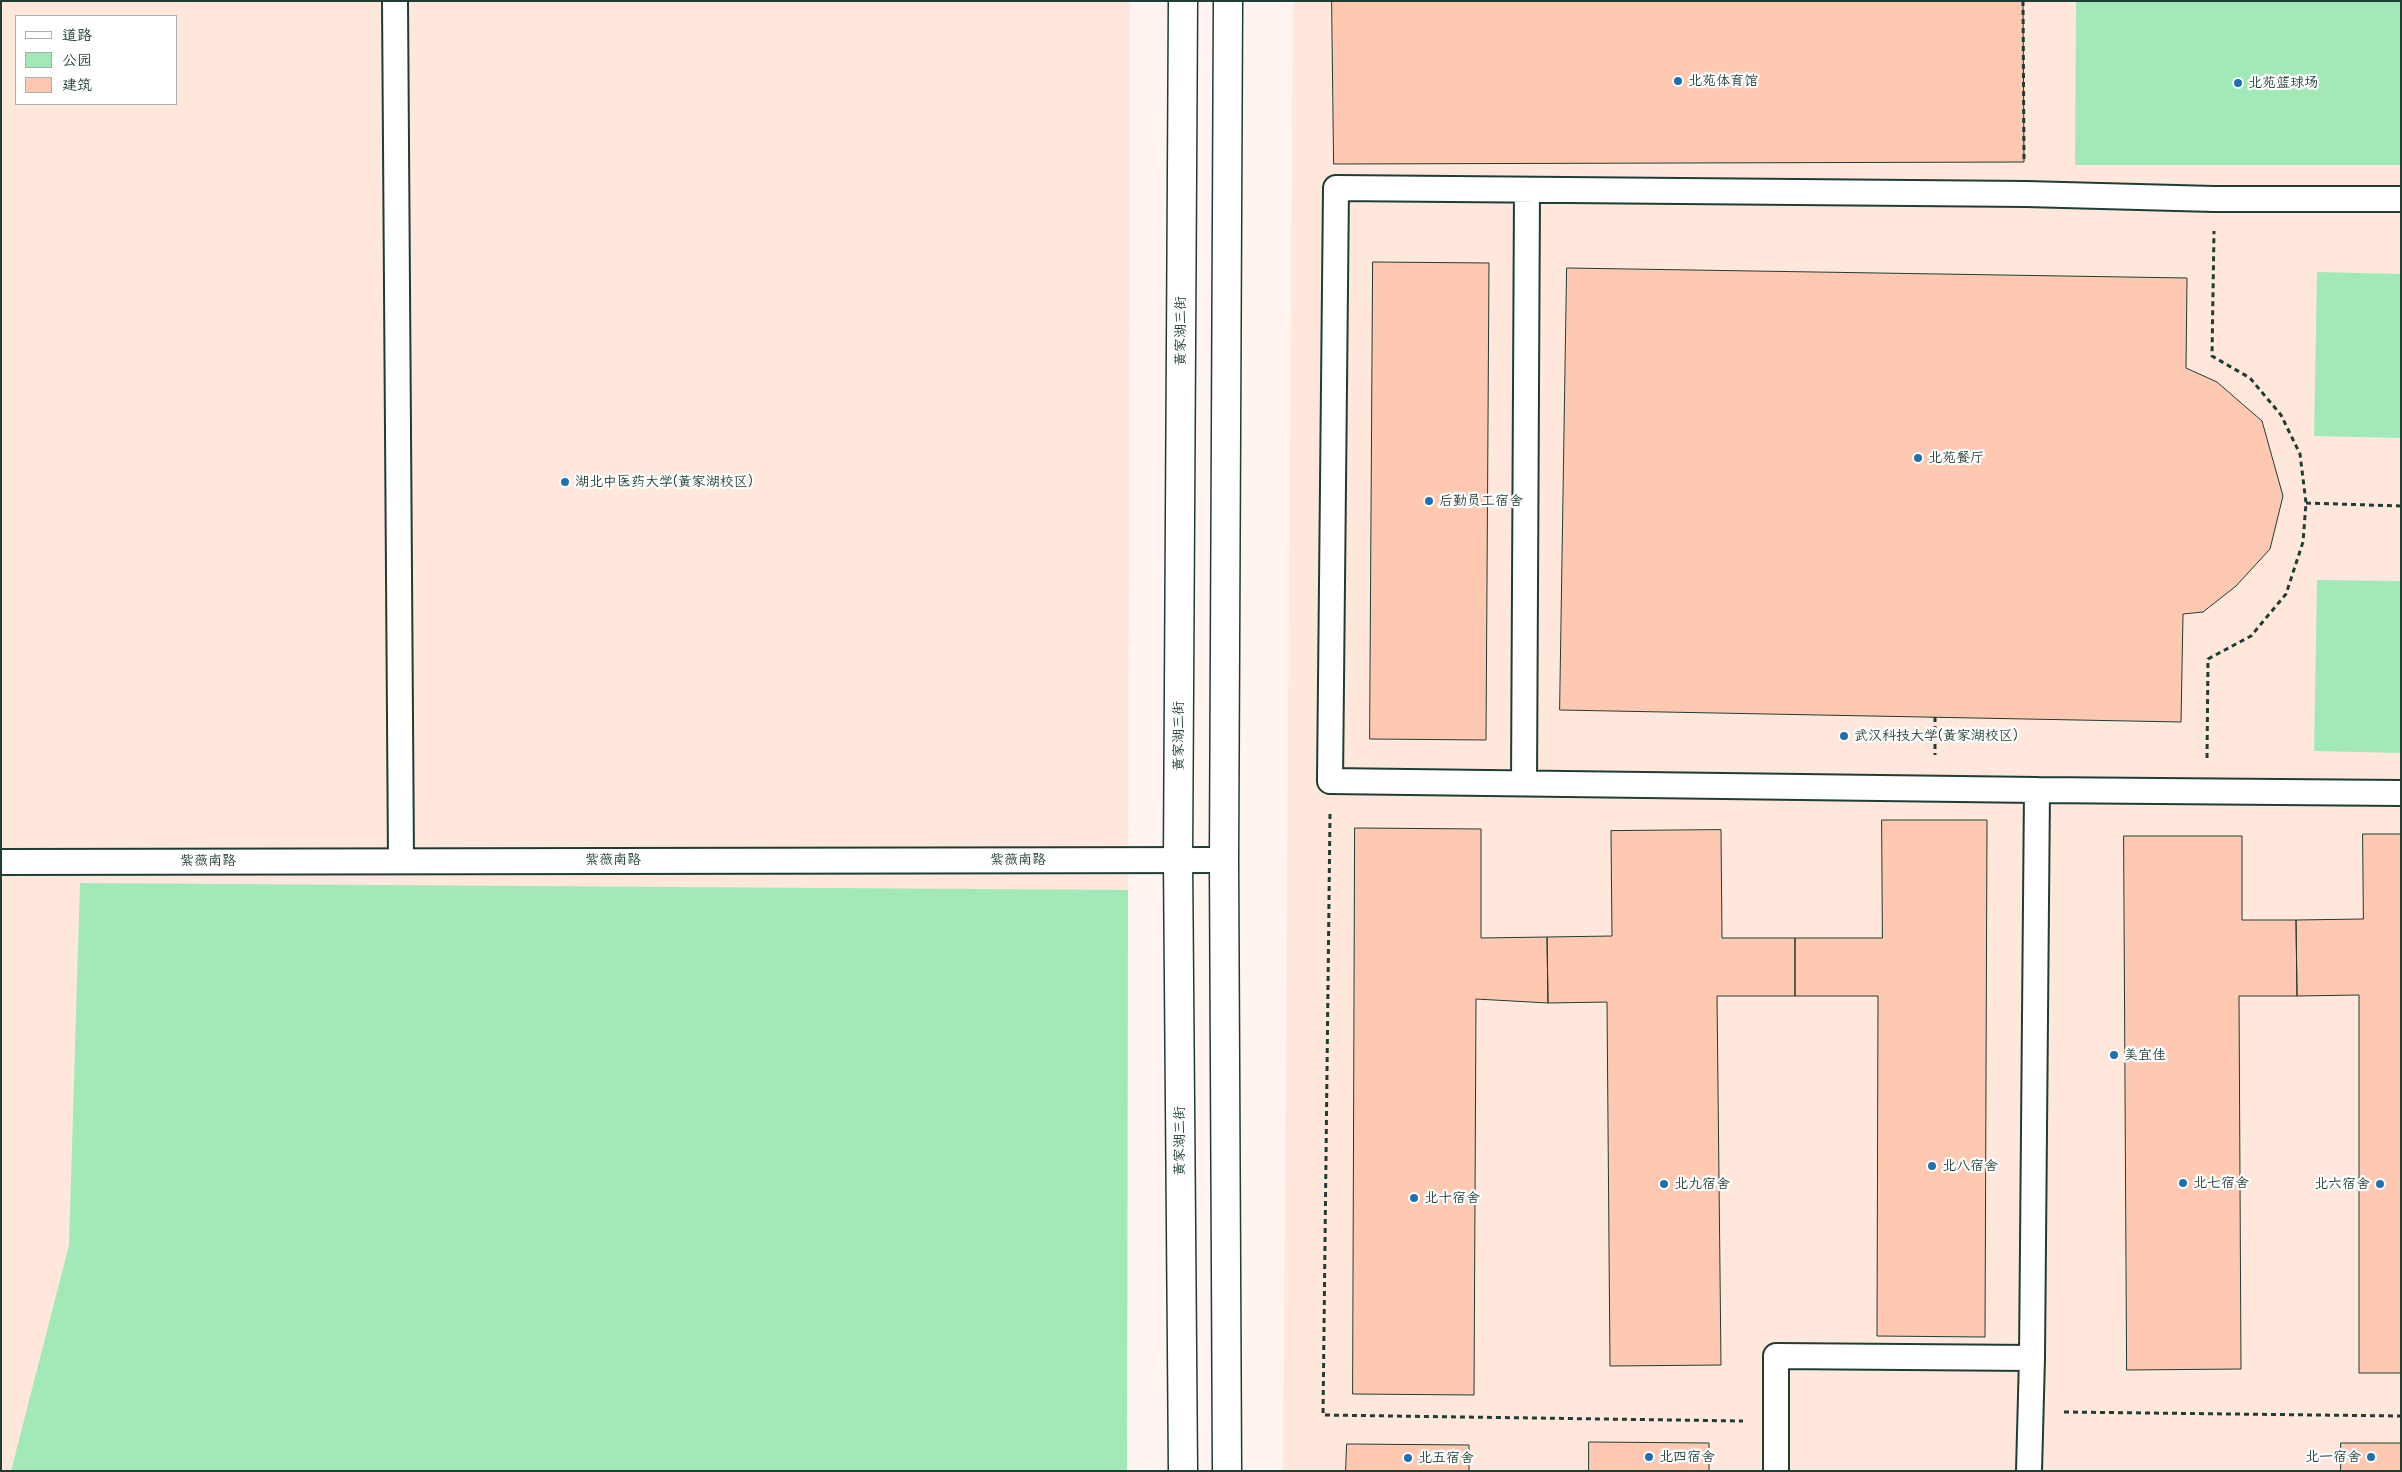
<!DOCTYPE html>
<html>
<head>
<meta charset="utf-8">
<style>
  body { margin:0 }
  #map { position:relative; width:2402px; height:1472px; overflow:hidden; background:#fff4ef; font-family:"Patrick Hand","LXGW WenKai TC",sans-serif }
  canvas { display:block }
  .frame { position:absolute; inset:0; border:2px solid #1f3d34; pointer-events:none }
  .legend { position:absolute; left:15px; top:15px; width:162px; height:90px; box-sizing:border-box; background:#fff; border:1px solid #a5b1ae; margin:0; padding:6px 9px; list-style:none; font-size:15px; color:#1f3d34 }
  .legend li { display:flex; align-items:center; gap:10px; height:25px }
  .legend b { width:25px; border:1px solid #a5b1ae }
</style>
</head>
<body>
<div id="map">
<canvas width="2402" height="1472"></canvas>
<div class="frame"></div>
<ul class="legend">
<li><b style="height:6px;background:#fff"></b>道路</li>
<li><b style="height:14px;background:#a1eab8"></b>公园</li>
<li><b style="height:14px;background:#ffc9b1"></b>建筑</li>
</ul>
</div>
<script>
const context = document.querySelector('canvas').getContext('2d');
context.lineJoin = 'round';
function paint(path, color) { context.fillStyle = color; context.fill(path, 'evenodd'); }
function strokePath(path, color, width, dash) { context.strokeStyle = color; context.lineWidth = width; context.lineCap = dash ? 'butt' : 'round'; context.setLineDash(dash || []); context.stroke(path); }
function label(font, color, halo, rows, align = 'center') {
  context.font = font + ' "Patrick Hand","LXGW WenKai TC",sans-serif'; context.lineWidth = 4.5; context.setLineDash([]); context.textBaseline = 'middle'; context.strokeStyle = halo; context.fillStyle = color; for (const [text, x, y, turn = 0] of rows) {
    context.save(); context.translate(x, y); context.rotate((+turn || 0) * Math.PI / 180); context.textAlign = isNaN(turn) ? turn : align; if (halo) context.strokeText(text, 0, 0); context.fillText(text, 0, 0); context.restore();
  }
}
paint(new Path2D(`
  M 1,1 L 1130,1 L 1127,1471 L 1,1471 ZM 16,16 L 176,16 L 176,104 L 16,104 Z
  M 1293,1 L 2401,1 L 2401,1471 L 1283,1471 Z`), '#ffe7dc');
paint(new Path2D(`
  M 2076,1 L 2401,1 L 2401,165 L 2075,165 Z
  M 2317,272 L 2401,274 L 2401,438 L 2314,436 Z
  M 2317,580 L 2401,581 L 2401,753 L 2314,751 Z
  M 80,883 L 1128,890 L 1127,1471 L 11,1471 L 69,1245 Z`), '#a1eab8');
const building = new Path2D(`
  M 1332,1 L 2023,1 L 2024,162 L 1334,164 Z
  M 1373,262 L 1489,263 L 1486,740 L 1370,739 Z
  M 1567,268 L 2187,278 L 2186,368 L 2217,382 L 2262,421 L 2283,496 L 2270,549 L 2236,586 L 2203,612 L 2183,614 L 2181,722 L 1560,710 Z
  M 1882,820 L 1987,820 L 1985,1337 L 1877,1336 L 1878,996 L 1795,996 L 1795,938 L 1882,938 Z
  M 1355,828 L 1481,829 L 1481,938 L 1547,937 L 1548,1003 L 1476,999 L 1474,1395 L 1353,1394 Z
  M 1721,830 L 1722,938 L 1795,938 L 1795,996 L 1717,996 L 1721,1365 L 1610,1366 L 1607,1002 L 1548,1003 L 1547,937 L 1612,936 L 1611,831 Z
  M 2363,834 L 2401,834 L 2401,1373 L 2359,1373 L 2359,995 L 2297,996 L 2296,920 L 2363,919 Z
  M 2124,836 L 2242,836 L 2242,920 L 2296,920 L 2297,996 L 2239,996 L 2241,1369 L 2127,1370 Z
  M 1589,1442 L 1709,1443 L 1709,1471 L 1589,1471 Z
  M 2341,1443 L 2401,1443 L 2401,1471 L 2341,1471 Z
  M 1347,1444 L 1469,1445 L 1469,1471 L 1346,1471 Z`);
paint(building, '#ffc9b1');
strokePath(building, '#1f3d34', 1);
const service = new Path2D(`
  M 395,1 L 401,860
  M 1524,783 L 1527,190
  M 2037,790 L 1330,781 L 1336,188 L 2026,194 L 2214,199 L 2401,199
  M 1,862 L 1224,860
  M 1776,1471 L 1776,1356 L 2032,1358
  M 2029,1471 L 2032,1358 L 2037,790 L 2401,793`);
const tertiary = new Path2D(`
  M 1183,1471 L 1178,859 L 1183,1
  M 1227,1471 L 1224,860 L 1228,1`);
strokePath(service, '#1f3d34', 28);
strokePath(tertiary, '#1f3d34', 31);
strokePath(new Path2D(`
  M 2023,1 L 2024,161
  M 2306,503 L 2401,506
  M 1935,717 L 1935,755
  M 2207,758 L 2208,659 L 2251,636 L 2286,594 L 2303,542 L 2306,503 L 2300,454 L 2281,415 L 2250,378 L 2212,356 L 2214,231
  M 1330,814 L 1323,1415 L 1743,1421
  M 2064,1412 L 2401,1416`), '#1f3d34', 3, [5, 4]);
strokePath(service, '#fff', 24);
strokePath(tertiary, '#fff', 28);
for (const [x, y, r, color] of [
  [1678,81,5,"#1f6fb2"],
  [2238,83,5,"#1f6fb2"],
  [1918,458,5,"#1f6fb2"],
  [565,482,5,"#1f6fb2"],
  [1429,501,5,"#1f6fb2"],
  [1844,736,5,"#1f6fb2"],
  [2114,1055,5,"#1f6fb2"],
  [1932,1166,5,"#1f6fb2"],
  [2183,1183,5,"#1f6fb2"],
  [1664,1184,5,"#1f6fb2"],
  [2380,1184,5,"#1f6fb2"],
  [1414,1198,5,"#1f6fb2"],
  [1649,1457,5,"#1f6fb2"],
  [2371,1457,5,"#1f6fb2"],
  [1408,1458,5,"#1f6fb2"]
]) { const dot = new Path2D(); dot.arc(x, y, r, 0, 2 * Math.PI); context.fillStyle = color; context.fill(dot); strokePath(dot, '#fff', 2); }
label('14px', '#1f3d34', '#fff', [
  ["北苑体育馆",1688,81],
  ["北苑篮球场",2248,83],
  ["北苑餐厅",1928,458],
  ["湖北中医药大学(黄家湖校区)",575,482],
  ["后勤员工宿舍",1439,501],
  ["武汉科技大学(黄家湖校区)",1854,736],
  ["美宜佳",2124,1055],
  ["北八宿舍",1942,1166],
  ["北七宿舍",2193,1183],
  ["北九宿舍",1674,1184],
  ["北六宿舍",2370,1184,"right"],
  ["北十宿舍",1424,1198],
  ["北四宿舍",1659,1457],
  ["北一宿舍",2361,1457,"right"],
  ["北五宿舍",1418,1458]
], 'left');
label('14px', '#1f3d34', '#fff', [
  ["黄家湖三街",1181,331,-90],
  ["黄家湖三街",1179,736,-90],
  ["紫薇南路",613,860],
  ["紫薇南路",1018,860],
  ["紫薇南路",208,861],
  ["黄家湖三街",1180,1141,-90]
]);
</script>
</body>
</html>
